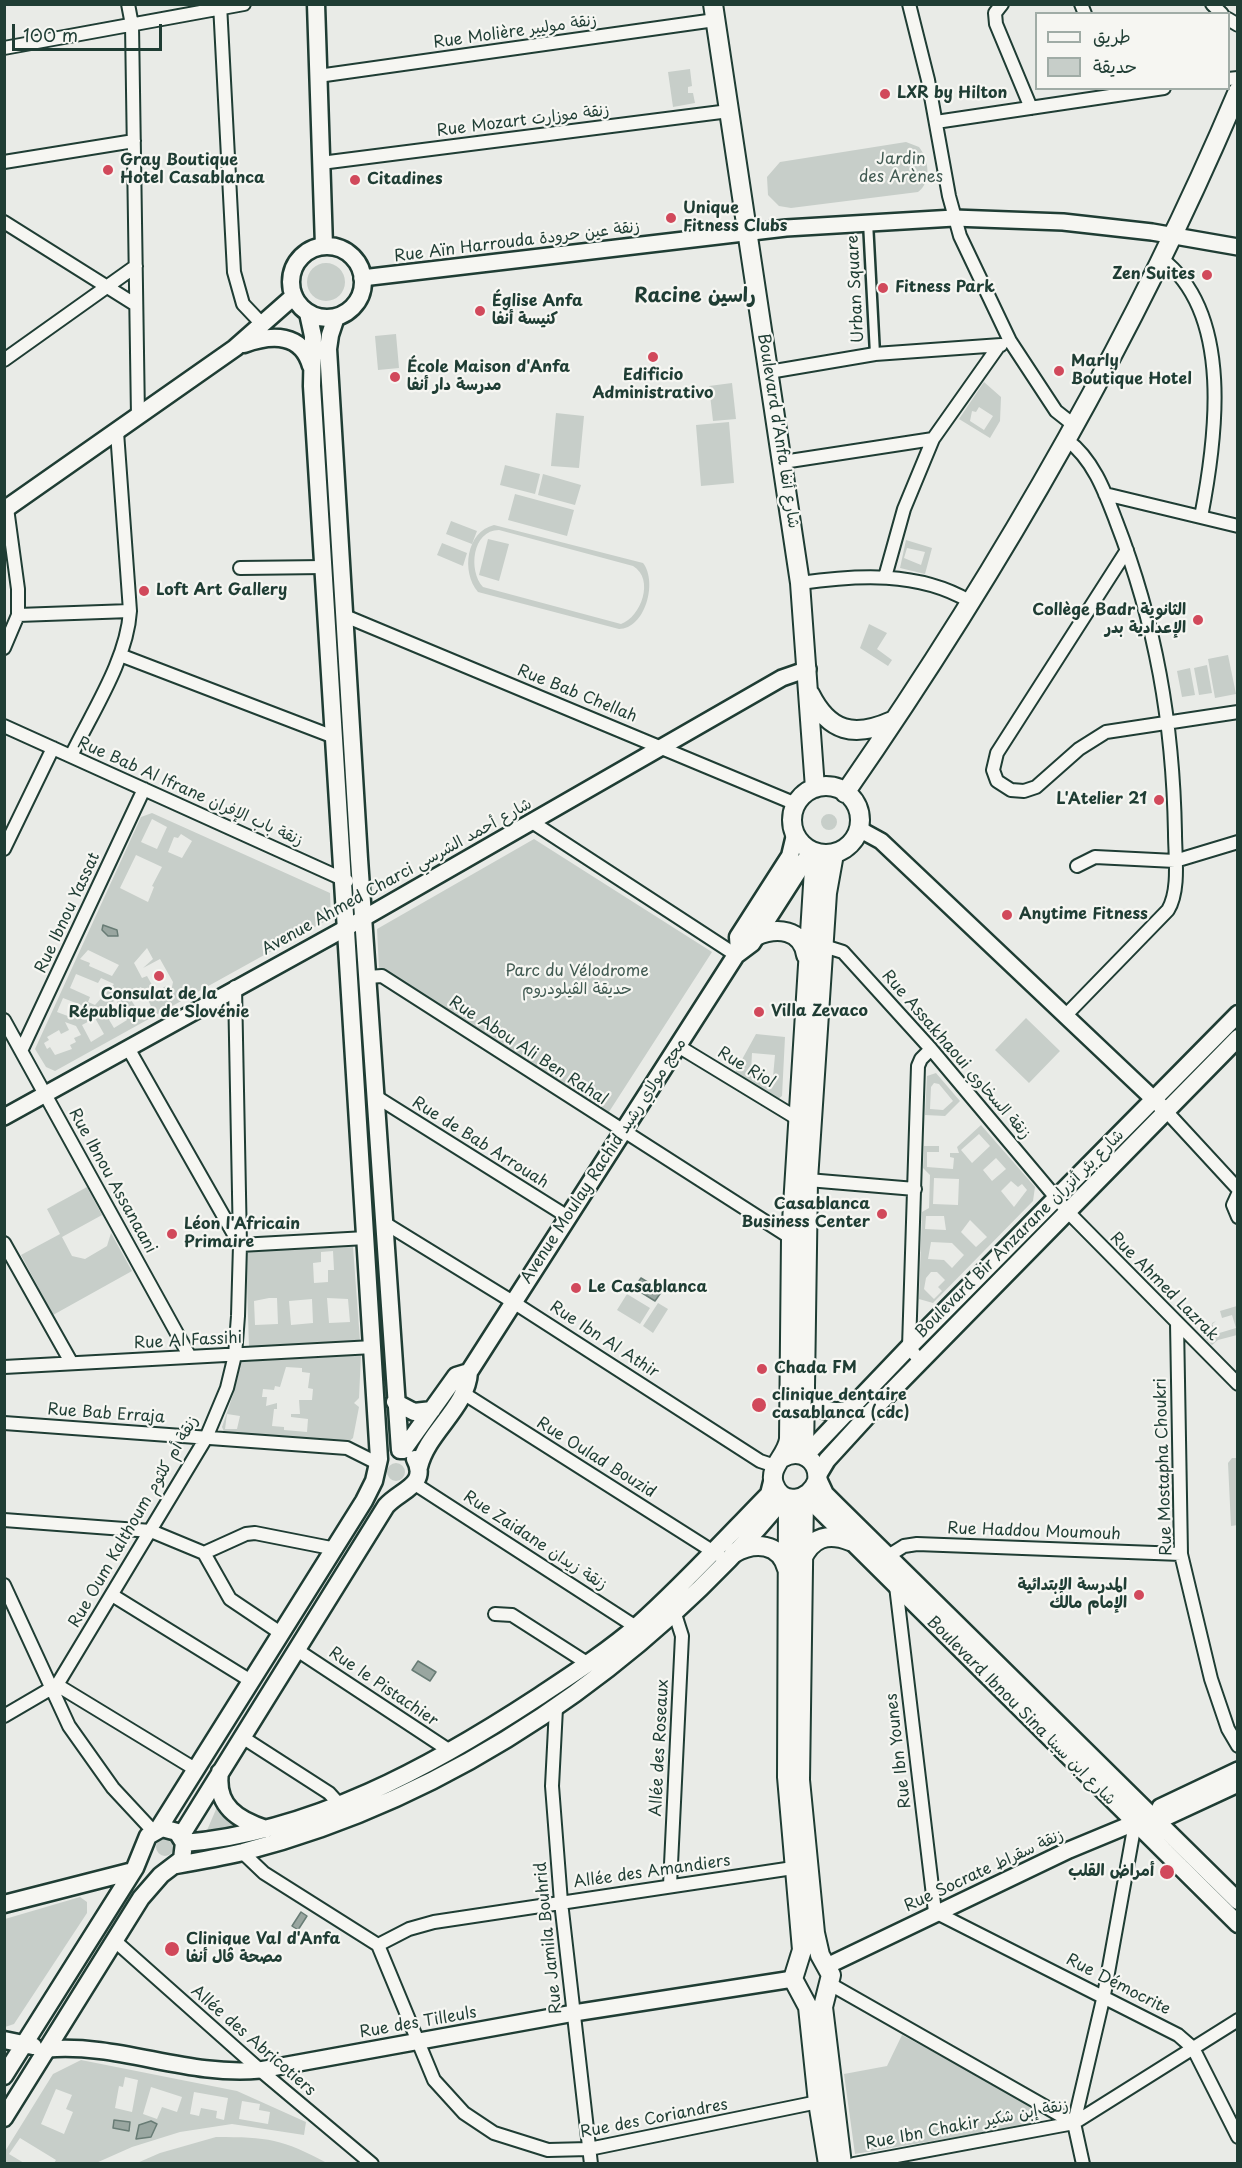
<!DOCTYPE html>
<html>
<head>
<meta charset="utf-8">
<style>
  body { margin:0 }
  #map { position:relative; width:1242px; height:2168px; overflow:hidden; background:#e9ebe7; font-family:"Playpen Sans","Playpen Sans Arabic",sans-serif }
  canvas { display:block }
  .frame { position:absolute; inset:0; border:6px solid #1f3d34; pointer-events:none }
  .legend { position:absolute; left:1035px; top:12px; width:195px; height:78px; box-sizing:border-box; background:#f6f6f2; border:2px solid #a0aca6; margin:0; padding:8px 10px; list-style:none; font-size:18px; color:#1f3d34 }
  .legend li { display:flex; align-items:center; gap:12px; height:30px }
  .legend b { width:30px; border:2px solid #a0aca6 }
  .scale { position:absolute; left:12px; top:24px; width:150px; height:27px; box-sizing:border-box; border:3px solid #1f3d34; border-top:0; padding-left:8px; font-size:18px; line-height:21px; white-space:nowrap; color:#1f3d34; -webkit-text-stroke:4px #f6f6f2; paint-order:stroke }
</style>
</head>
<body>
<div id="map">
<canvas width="1242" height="2168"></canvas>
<div class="frame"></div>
<ul class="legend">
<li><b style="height:8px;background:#f6f6f2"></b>طريق</li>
<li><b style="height:16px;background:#c7cec9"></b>حديقة</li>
</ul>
<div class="scale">100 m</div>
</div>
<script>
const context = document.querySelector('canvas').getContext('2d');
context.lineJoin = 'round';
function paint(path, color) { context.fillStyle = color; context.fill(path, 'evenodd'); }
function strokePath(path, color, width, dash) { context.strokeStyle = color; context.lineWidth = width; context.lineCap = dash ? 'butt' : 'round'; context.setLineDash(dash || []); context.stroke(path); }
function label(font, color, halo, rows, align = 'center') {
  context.font = font + ' "Playpen Sans","Playpen Sans Arabic",sans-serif'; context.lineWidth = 4.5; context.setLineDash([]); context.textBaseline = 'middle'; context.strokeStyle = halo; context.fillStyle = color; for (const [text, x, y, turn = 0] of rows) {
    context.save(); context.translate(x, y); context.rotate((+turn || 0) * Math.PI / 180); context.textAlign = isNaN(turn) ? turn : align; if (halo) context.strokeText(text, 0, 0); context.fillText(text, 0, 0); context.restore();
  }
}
paint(new Path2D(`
  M 690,69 L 692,86 L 688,87 L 688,93 L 693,93 L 695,103 L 673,107 L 668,72 Z
  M 906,142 L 919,147 C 929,160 932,182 918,192 L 791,208 L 779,206 L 768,195 L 767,177 L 780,162 Z
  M307 282a19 19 0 1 1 38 0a19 19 0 1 1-38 0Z
  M 396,334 L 399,368 L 378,370 L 375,336 Z
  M 984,382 L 1001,397 L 1000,421 L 990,438 L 959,419 ZM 979,407 L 993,416 L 984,430 L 970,421 L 972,411 L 976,412 Z
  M 732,383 L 736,419 L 713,421 L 709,386 Z
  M 556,413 L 584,416 L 579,468 L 551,466 Z
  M 729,422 L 734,483 L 701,486 L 696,425 Z
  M 505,465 L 540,474 L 535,494 L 500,485 Z
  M 543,474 L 581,485 L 575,505 L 538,495 Z
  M 515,494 L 574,510 L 567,536 L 508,520 Z
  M 451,521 L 477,531 L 472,544 L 446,534 Z
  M 494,525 L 643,563 C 658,582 645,629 619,629 L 478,592 C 461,572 466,532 494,525 ZM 499,530 L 633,566 C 655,579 641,617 621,624 L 483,587 C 468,571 472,530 499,530 Z
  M 488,539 L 509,544 L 499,581 L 479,575 Z
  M 906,540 L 932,548 L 925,574 L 900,568 ZM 907,548 L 925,552 L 921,565 L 904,558 Z
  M 442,543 L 467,553 L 463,566 L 437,555 Z
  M 869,624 L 887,633 L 877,649 L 892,660 L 888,666 L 860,648 Z
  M 1228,655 L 1236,694 L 1215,698 L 1208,659 Z
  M 1207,665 L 1212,693 L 1199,695 L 1194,668 Z
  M 1190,668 L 1195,695 L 1182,697 L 1177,671 Z
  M 152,813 L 330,893 L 331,918 L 55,1071 L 46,1067 L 35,1049 L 141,817 ZM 152,819 L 167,827 L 157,849 L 141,842 ZM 181,834 L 192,841 L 182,858 L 168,852 L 174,837 L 178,838 ZM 136,855 L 162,867 L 152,886 L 154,887 L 148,902 L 120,888 ZM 147,948 L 153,959 L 143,968 L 160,959 L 173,982 L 172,987 L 166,986 L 156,992 L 147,976 L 142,978 L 134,963 ZM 88,950 L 119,965 L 112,976 L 89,966 L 90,963 L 80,959 ZM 76,974 L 98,983 L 101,978 L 114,984 L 95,1005 L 88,1002 L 90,997 L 70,988 ZM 141,987 L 151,1006 L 139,1012 L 127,994 ZM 63,998 L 81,1005 L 73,1018 L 57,1012 ZM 116,1000 L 127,1020 L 114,1028 L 102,1008 ZM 95,1018 L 104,1034 L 91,1042 L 82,1025 ZM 65,1022 L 76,1026 L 81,1035 L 74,1038 L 76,1042 L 70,1045 L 72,1049 L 55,1055 L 50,1047 L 47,1049 L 44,1043 L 49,1040 L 47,1037 L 59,1030 L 61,1034 L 69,1030 Z
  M821 822a8 8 0 1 1 16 0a8 8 0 1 1-16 0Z
  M 534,839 L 712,952 L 607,1115 L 379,969 L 377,929 Z
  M 1026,1018 L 1060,1051 L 1029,1083 L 995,1050 Z
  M 756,1034 L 785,1037 L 782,1096 L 777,1100 L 734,1074 ZM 752,1053 L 775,1055 L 773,1077 L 751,1072 Z
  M 936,1073 L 960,1101 L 945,1116 L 925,1115 L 927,1076 ZM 934,1083 L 939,1084 L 953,1101 L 943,1110 L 930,1109 L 931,1087 Z
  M 981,1125 L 1035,1187 L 1033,1201 L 933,1303 L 919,1299 L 922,1212 L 929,1208 L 930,1175 L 923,1168 L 924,1146 L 939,1146 L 939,1152 L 927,1152 L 927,1167 L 953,1169 L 954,1158 L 950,1157 L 950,1153 L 959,1153 L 957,1147 ZM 979,1134 L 990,1146 L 972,1163 L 961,1150 ZM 996,1158 L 1006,1169 L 992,1181 L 983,1170 ZM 934,1178 L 959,1179 L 958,1205 L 933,1204 ZM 1011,1181 L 1018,1187 L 1022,1184 L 1027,1190 L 1014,1207 L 1001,1191 ZM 926,1216 L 944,1216 L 946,1230 L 925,1229 ZM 970,1220 L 987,1237 L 976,1247 L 961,1232 ZM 931,1242 L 952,1243 L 964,1255 L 952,1268 L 944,1260 L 928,1259 ZM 931,1272 L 937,1272 L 945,1280 L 938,1287 L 942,1291 L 934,1299 L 924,1289 L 926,1278 Z
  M 87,1187 L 102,1215 L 62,1237 L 72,1256 L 85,1259 L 107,1246 L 111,1233 L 132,1271 L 53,1315 L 21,1255 L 60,1234 L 47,1209 Z
  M 353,1247 L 360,1341 L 249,1348 L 246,1253 L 249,1250 ZM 333,1251 L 334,1270 L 328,1270 L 328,1282 L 314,1283 L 313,1263 L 321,1262 L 321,1252 ZM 269,1298 L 277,1298 L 278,1324 L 255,1325 L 254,1301 ZM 327,1298 L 348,1299 L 350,1322 L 329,1323 ZM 312,1299 L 313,1323 L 291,1325 L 289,1301 Z
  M 627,1294 L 650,1308 L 640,1324 L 617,1310 Z
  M 658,1303 L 668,1309 L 653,1333 L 643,1326 Z
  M 1237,1306 L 1237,1335 L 1218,1340 L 1212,1345 L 1201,1334 L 1216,1321 L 1212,1323 L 1216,1334 L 1236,1328 L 1232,1315 L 1222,1318 L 1220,1311 Z
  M 361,1355 L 359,1398 L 354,1403 L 359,1407 L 353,1438 L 347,1443 L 225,1434 L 222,1427 L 234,1392 L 241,1362 ZM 286,1367 L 302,1368 L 302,1372 L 310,1373 L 308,1388 L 313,1389 L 312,1400 L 299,1400 L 300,1414 L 291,1414 L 291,1417 L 308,1419 L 307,1432 L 284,1430 L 284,1427 L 272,1426 L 274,1409 L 277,1409 L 277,1403 L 266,1406 L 267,1397 L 262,1397 L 263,1389 L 274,1390 L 275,1386 L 280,1387 ZM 227,1414 L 240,1416 L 237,1429 L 225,1429 Z
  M 1232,1458 L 1237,1458 L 1238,1525 L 1231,1526 L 1228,1463 Z
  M387 1472a9 9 0 1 1 18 0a9 9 0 1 1-18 0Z
  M 220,1800 L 245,1828 L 205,1835 Z
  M156 1847a9 9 0 1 1 18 0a9 9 0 1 1-18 0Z
  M 80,1897 L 87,1902 L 87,1913 L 14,2024 L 5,2027 L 5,1919 Z
  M 902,2035 L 1034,2106 L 1037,2112 L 1035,2121 L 1029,2125 L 855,2154 L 844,2074 L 887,2066 Z
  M 81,2060 L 237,2091 L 306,2122 L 304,2135 L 232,2124 L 180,2132 L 132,2147 L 96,2163 L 54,2163 L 56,2160 L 20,2138 L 9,2154 L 24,2163 L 5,2163 L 4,2153 L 53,2074 ZM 125,2077 L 138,2080 L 132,2112 L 115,2108 L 119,2086 L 123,2087 ZM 151,2087 L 182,2097 L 177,2112 L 162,2107 L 157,2119 L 143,2114 ZM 56,2089 L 72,2095 L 66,2109 L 73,2112 L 64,2134 L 41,2124 ZM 194,2092 L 228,2098 L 224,2120 L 216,2118 L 217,2111 L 201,2108 L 199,2116 L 190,2114 ZM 242,2101 L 260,2104 L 259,2110 L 270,2112 L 268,2124 L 239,2119 Z
  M 216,2137 C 268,2137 282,2139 327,2163 L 137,2163 L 160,2153 Z`), '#c7cec9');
const water = new Path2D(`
  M 103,925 L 117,930 L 118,936 L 108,936 L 102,930 Z
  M 641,1278 L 662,1291 L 655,1301 L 634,1288 Z
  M 418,1661 L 436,1672 L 430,1681 L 412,1670 Z
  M 301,1912 L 307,1916 L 298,1930 L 292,1926 Z
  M 114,2120 L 130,2122 L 129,2131 L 113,2128 Z
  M 151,2121 L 157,2124 L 151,2137 L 136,2139 L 139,2125 Z`);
paint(water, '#99a6a0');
strokePath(water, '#687c75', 1.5);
const pedestrian = new Path2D(`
  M 868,222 L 875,354`);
const minor = new Path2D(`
  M 128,4 L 132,25 L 138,417
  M 220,4 L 234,272 L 243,304 L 262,324
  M 909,4 L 928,80 L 949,196 L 960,236 L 1010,341 L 1056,411 L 1075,426
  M 1002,4 L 995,13 L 996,24 L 1031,108
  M 1081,4 L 1085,14
  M 1212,4 L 1222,14
  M 1228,19 L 1238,25
  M 4,48 L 244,4
  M 318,76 L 715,20
  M 1228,79 L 1238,78
  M 936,122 L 1164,88
  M 4,162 L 134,141
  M 321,163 L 729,111
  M 4,222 L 136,305
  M 1162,259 C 1234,314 1216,440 1201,517
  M 4,360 L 136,266
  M 769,372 L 875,354 L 1001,345
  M 783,462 L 933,439
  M 1105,494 L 1238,526
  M 1127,550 L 997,753 L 993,770 L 997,781 L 1011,790 L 1024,791 L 1036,787 L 1079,749 L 1106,732 L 1238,712
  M 240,568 L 324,567
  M 885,577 L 904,509 L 933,439 L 998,347
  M 800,583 C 857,575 918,571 969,601
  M 18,615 L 130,611
  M 345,616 L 796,804
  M 4,648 L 18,615 L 18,589 L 7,508
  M 120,655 L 334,737
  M 4,726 L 347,881
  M 71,756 C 92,712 127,660 130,611 L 117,432
  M 532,822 L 736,955
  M 4,849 L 53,748
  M 1077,866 L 1095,857 L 1175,861 L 1238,842
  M 824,946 L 843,952 L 931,1049 L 1068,1212 L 1238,1384
  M 368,977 L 382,976 L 791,1238
  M 1066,1015 L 1168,910 C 1180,890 1175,856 1175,833 C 1173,723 1156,624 1116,521 C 1105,492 1093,459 1067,440
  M 4,1020 L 190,1357
  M 678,1046 L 798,1119
  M 128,1048 L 240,1245 L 366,1238
  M 21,1051 L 144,789
  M 375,1096 L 568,1217
  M 1166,1111 L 1238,1189
  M 808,1180 L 915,1189
  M 1238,1194 L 1233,1205 L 1238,1217
  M 383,1222 L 513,1302 L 760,1461 L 775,1466
  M 4,1243 L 71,1362
  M 1177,1323 L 1181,1554 L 1211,1679 L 1228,1729 L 1238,1746
  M 920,1361 L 909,1347 L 918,1066 L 921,1059 L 931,1049
  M 4,1367 L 373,1347
  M 463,1393 L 720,1556
  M 4,1423 L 347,1448 L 377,1463
  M 415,1484 L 636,1627
  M 4,1520 L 151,1531 L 204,1553 L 230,1599 L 282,1634
  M 204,1553 L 246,1534 L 255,1533 L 336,1549
  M 888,1556 L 904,1546 L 917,1544 L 1181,1554
  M 4,1585 L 69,1726 L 113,1788 L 153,1831
  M 896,1586 L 935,1912 L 1178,2035 L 1193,2048 L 1238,2137
  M 112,1595 L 251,1681
  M 495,1614 L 512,1615 L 587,1663
  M 297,1650 L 450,1751
  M 57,1685 L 195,1769
  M 556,1708 L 552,1786 L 561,1902 L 591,2164
  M 4,1716 L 57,1685 L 206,1438 L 227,1388 L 235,1355 L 238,1316 L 240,1245 L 235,987
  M 242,1737 L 329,1793 L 339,1804
  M 242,1852 L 264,1873 L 378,1945 L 434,2080 L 464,2113 L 494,2133 L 548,2150 L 589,2149 L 818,2102
  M 670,1885 L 682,1636 L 675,1614
  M 115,1941 L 260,2070 L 372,2164
  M 378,1945 L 409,1929 L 434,1922 L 793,1868
  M 830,1984 L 1074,2123
  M 854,2164 L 1074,2123 L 1238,2020
  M 1083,2164 L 1074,2123 L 1104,1995 L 1135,1823`);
const tertiary = new Path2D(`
  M 362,278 L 786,228 L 954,218 L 1063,222 L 1152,232 L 1238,247
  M 859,829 L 881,841 L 1163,1108
  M 4,1117 L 364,918 L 782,678 L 808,669
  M 1158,1814 L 1160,1807 L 1238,1770
  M 827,1966 L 1069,1850 L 1151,1816 L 1158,1814 L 1167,1817 L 1238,1784
  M 48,2049 C 119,2043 188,2077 260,2070 L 574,2013 L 793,1979`);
const secondary = new Path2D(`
  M 316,4 L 324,246
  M291 282a36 36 0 1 1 72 0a36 36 0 1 1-72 0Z
  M 336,317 L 330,335 L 328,349 L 359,859 L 400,1450
  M 244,344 C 272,334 302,333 311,366
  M 4,510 L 235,348 L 294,296
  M 739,951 L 738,937 L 790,856 L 795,835
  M 395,1402 L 414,1412 L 432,1410
  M 403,1450 L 456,1376 L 469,1372
  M 805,1456 L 909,1347 L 1238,1014
  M 419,1467 C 427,1432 467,1408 469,1372 L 736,955 L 752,943 L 811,851
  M 818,1475 L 827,1460 L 870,1413 L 1238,1038
  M 818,1479 L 825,1494 L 838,1507 L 1238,1901
  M 806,1496 L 1238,1924
  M 220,1772 C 215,1806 238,1820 266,1829
  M 159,1828 L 364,1501 L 374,1481 L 379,1459 L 312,386 L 313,336 L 308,313
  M 181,1836 L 386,1506 C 400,1490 429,1485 415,1459
  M 184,1843 C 313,1832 431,1767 538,1697 C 571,1675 607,1652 637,1626 C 683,1585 726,1538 769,1494 L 773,1478
  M 176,1865 C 199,1861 221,1857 243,1852 C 457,1797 645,1664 785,1497
  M 4,1904 L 133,1871
  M 4,2040 L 33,2046
  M 4,2076 L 135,1868 L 148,1836 L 162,1828 L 177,1832 L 184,1843 L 182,1859 L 161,1875 L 141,1898 L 4,2118`);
const primary = new Path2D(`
  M 713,4 L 800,583 L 815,788
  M 810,694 C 829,732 854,738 892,721
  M792 820a34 34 0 1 1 68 0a34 34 0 1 1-68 0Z
  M 845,793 C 998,572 1133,339 1238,91
  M 756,936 C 777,927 802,929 806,955
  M 803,1390 C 813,1407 829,1416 849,1410
  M 804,1455 L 808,1180 L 827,893 L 834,854
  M 782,1458 C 801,1447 820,1461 817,1481 C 810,1501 782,1507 774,1484 C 768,1467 787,1456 789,1439 L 791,1238 L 815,853
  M 804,1497 L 800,1780 L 815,1933 L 820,1955 L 831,1975 L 823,2007 L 842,2164
  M 788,1498 L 787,1777 L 802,1950 L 793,1979 L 808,2007 L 818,2102 L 828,2164
  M 734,1553 C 754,1542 780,1542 787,1569
  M 802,1559 C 812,1538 827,1532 850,1541`);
strokePath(pedestrian, '#1f3d34', 13);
strokePath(minor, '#1f3d34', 16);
strokePath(tertiary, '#1f3d34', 20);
strokePath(secondary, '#1f3d34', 21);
strokePath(primary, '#1f3d34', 22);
strokePath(pedestrian, '#f6f6f2', 8);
strokePath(minor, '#f6f6f2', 12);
strokePath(tertiary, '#f6f6f2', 15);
strokePath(secondary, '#f6f6f2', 16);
strokePath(primary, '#f6f6f2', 18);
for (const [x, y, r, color] of [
  [885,94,6,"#d1495b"],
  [108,170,6,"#d1495b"],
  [355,180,6,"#d1495b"],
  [671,218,6,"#d1495b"],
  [1207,275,6,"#d1495b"],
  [883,288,6,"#d1495b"],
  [480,311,6,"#d1495b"],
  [653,357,6,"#d1495b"],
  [1059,371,6,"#d1495b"],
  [395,377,6,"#d1495b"],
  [144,591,6,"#d1495b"],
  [1198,620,6,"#d1495b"],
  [1159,800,6,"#d1495b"],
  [1007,915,6,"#d1495b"],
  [159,976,6,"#d1495b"],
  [759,1012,6,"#d1495b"],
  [882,1214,6,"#d1495b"],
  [172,1234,6,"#d1495b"],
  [576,1288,6,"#d1495b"],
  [762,1369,6,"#d1495b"],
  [759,1405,8,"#d1495b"],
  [1139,1595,6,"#d1495b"],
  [1167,1872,8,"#d1495b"],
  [172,1949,8,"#d1495b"]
]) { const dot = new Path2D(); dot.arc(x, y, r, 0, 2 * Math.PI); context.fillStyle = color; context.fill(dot); strokePath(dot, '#f6f6f2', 2); }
label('16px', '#1f3d34', '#f6f6f2', [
  ["Rue Molière زنقة موليير",515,32,-8],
  ["Rue Mozart زنقة موزارت",523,121,-7],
  ["Rue Aïn Harrouda زنقة عين حرودة",517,242,-7],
  ["Urban Square",856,289,-93],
  ["Boulevard d'Anfa شارع أنفا",778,431,81],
  ["Rue Bab Chellah",577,694,22],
  ["Rue Bab Al Ifrane زنقة باب الإفران",190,792,24],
  ["Avenue Ahmed Charci شارع أحمد الشرسي",397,877,-29],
  ["Rue Ibnou Yassat",68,913,-65],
  ["Rue Abou Ali Ben Rahal",528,1051,33],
  ["Rue Assakhaoui زنقة السخاوي",956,1055,49],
  ["Rue Riol",746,1068,31],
  ["Rue de Bab Arrouah",480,1143,32],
  ["Avenue Moulay Rachid محج مولاي رشيد",604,1161,-57],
  ["Rue Ibnou Assanaani",112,1181,61],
  ["Boulevard Bir Anzarane شارع بئر أنزران",1020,1234,-45],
  ["Rue Ahmed Lazrak",1164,1287,45],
  ["Rue Ibn Al Athir",604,1340,33],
  ["Rue Al Fassihi",188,1341,-3],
  ["Rue Bab Erraja",106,1414,4],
  ["Rue Oulad Bouzid",596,1458,32],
  ["Rue Mostapha Choukri",1164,1467,-92],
  ["Rue Oum Kalthoum زنقة أم كلثوم",134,1522,-60],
  ["Rue Haddou Moumouh",1034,1532,2],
  ["Rue Zaidane زنقة زيدان",535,1541,33],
  ["Rue le Pistachier",383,1687,34],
  ["Boulevard Ibnou Sina شارع ابن سينا",1021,1711,45],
  ["Allée des Roseaux",660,1748,-87],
  ["Rue Ibn Younes",899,1751,-97],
  ["Rue Socrate زنقة سقراط",984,1871,-25],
  ["Allée des Amandiers",652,1872,-8],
  ["Rue Jamila Bouhrid",549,1938,-96],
  ["Rue Démocrite",1118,1985,27],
  ["Rue des Tilleuls",418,2023,-10],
  ["Allée des Abricotiers",253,2041,41],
  ["Rue des Coriandres",654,2119,-11],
  ["Rue Ibn Chakir زنقة إبن شكير",967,2125,-11]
]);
label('bold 16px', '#1f3d34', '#f6f6f2', [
  ["LXR by Hilton",897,94],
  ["Gray Boutique",120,161],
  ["Hotel Casablanca",120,179],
  ["Citadines",367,180],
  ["Unique",683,209],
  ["Fitness Clubs",683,227],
  ["Zen Suites",1195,275,"right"],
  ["Fitness Park",895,288],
  ["Église Anfa",492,302],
  ["كنيسة أنفا",492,320],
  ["Marly",1071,362],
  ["Boutique Hotel",1071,380],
  ["École Maison d'Anfa",407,368],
  ["مدرسة دار أنفا",407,386],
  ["Edificio",653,376,"center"],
  ["Administrativo",653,394,"center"],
  ["Loft Art Gallery",156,591],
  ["Collège Badr الثانوية",1186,611,"right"],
  ["الإعدادية بدر",1186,629,"right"],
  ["L'Atelier 21",1147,800,"right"],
  ["Anytime Fitness",1019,915],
  ["Consulat de la",159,995,"center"],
  ["République de Slovénie",159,1013,"center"],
  ["Villa Zevaco",771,1012],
  ["Casablanca",870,1205,"right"],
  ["Business Center",870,1223,"right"],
  ["Léon l'Africain",184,1225],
  ["Primaire",184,1243],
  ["Le Casablanca",588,1288],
  ["Chada FM",774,1369],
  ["clinique dentaire",772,1396],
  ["casablanca (cdc)",772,1414],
  ["المدرسة الإبتدائية",1127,1586,"right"],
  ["الإمام مالك",1127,1604,"right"],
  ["أمراض القلب",1154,1872,"right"],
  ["Clinique Val d'Anfa",186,1940],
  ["مصحة ڤال أنفا",186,1958]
], 'left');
label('16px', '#415a52', '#f6f6f2', [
  ["Jardin",901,160],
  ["des Arènes",901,178],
  ["Parc du Vélodrome",577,972],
  ["حديقة الڤيلودروم",577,990]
]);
label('bold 20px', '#1f3d34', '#f6f6f2', [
  ["Racine راسين",695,296]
]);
</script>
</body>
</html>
